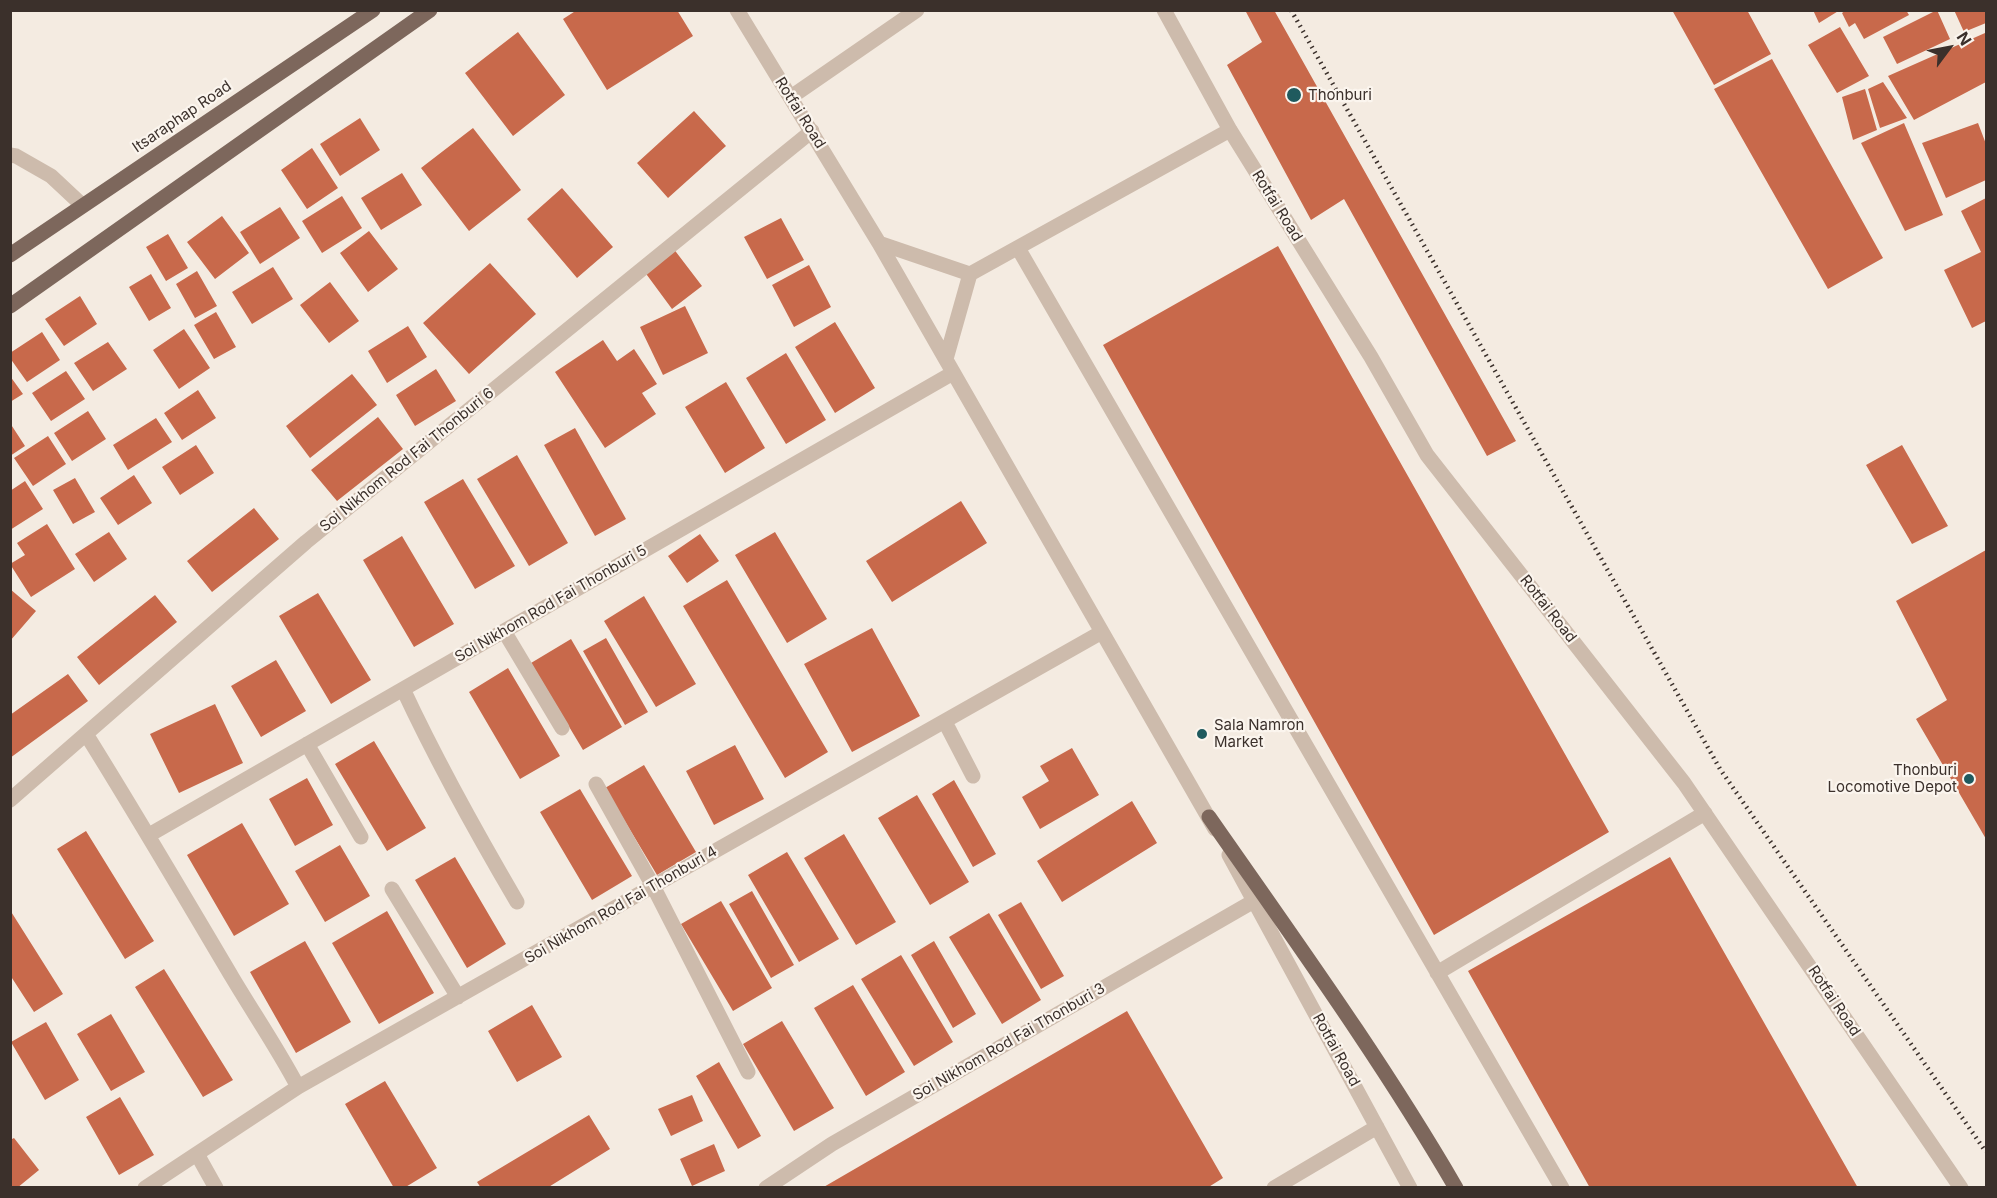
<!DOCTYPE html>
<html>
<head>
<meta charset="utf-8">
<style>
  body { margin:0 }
  #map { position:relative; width:1997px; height:1198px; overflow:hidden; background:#f4ebe1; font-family:Inter,sans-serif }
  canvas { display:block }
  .frame { position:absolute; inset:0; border:12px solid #3b302b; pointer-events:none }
  .north { position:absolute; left:1919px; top:18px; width:60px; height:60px; -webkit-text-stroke:4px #fbf5ee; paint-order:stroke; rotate:58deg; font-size:16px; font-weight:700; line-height:24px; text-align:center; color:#3b302b }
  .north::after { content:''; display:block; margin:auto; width:21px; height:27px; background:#3b302b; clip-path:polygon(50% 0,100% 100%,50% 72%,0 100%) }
</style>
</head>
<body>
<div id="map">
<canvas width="1997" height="1198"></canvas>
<div class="frame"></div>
<div class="north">N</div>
</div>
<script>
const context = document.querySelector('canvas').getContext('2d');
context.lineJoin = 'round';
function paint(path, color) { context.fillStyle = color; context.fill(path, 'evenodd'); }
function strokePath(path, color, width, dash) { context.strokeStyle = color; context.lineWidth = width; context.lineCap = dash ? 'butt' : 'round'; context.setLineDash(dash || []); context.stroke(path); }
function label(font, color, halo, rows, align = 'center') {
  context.font = font + ' Inter,sans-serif'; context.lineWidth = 4.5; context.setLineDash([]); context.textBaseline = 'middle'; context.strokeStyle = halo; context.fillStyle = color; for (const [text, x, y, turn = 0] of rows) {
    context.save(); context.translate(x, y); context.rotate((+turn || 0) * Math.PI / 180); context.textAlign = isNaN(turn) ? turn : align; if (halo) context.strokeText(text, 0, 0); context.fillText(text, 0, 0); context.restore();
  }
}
paint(new Path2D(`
  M 577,10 L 677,10 L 693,36 L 607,90 L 563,19 Z
  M 1245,10 L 1274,10 L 1516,441 L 1487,456 L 1344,199 L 1311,220 L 1227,65 L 1262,42 Z
  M 1672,10 L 1747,10 L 1771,54 L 1714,85 Z
  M 1813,10 L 1840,10 L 1819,23 Z
  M 1846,10 L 1906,10 L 1909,15 L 1864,39 L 1855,23 L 1849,27 L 1842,13 Z
  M 1937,10 L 1950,39 L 1897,64 L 1883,37 Z
  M 1954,10 L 1986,10 L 1986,23 L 1964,32 Z
  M 1840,27 L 1869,76 L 1837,93 L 1808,45 Z
  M 518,32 L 565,95 L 513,136 L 465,73 Z
  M 1985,33 L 1986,82 L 1914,120 L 1888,76 Z
  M 1772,59 L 1883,258 L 1828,289 L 1714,89 Z
  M 1883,82 L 1907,118 L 1880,128 L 1868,89 Z
  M 1865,89 L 1877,130 L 1853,140 L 1842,97 Z
  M 694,111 L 726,146 L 668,198 L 637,163 Z
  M 360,118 L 380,150 L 340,176 L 320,144 Z
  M 1904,123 L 1943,215 L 1905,231 L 1861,143 Z
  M 1978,123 L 1986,144 L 1986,180 L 1946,198 L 1922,143 Z
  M 473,128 L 521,190 L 469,231 L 421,168 Z
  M 312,148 L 338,188 L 307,209 L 281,170 Z
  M 402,173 L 422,205 L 381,230 L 361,198 Z
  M 562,188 L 613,247 L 577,278 L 527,219 Z
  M 342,196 L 362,228 L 322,253 L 302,221 Z
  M 1986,198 L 1986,321 L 1972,328 L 1944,270 L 1981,252 L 1961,211 Z
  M 280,207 L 300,238 L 260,264 L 240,232 Z
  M 222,216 L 249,253 L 215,279 L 187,242 Z
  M 781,218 L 804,260 L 767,279 L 744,237 Z
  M 369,231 L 398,269 L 368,292 L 340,253 Z
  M 168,234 L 188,268 L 166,281 L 146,247 Z
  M 1278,246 L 1609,832 L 1434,935 L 1103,345 Z
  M 673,248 L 702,286 L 672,309 L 644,271 Z
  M 490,263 L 536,314 L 469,374 L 423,323 Z
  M 809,265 L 831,307 L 794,327 L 772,285 Z
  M 273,267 L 293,299 L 252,324 L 232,292 Z
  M 197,271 L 217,306 L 195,318 L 176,284 Z
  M 151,274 L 171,308 L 149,321 L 129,287 Z
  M 330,282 L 359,321 L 329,343 L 300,305 Z
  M 80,296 L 97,324 L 64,346 L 45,319 Z
  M 685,306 L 708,353 L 663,375 L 640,327 Z
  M 216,312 L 236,347 L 214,359 L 194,325 Z
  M 835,322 L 875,388 L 835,413 L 795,347 Z
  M 408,326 L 427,357 L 387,383 L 368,351 Z
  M 184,329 L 210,368 L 179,389 L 153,350 Z
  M 42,332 L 60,360 L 27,382 L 10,358 L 10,353 Z
  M 603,340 L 617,361 L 634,349 L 657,384 L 642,393 L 656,414 L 605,448 L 555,372 Z
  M 108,342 L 127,369 L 93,391 L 74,363 Z
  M 786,353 L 826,420 L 786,444 L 746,378 Z
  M 436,369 L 456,401 L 415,426 L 396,395 Z
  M 66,371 L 85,399 L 51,421 L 32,393 Z
  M 352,374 L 377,405 L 310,458 L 286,426 Z
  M 10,376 L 23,394 L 10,402 Z
  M 726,382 L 765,448 L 725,473 L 685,407 Z
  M 198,390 L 216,418 L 182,440 L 164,413 Z
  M 88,411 L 106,439 L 72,461 L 54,433 Z
  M 378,417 L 403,449 L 337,501 L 311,470 Z
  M 156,418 L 172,442 L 128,470 L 113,445 Z
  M 10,423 L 25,446 L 10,456 Z
  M 575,428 L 626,519 L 595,536 L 544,445 Z
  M 48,436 L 66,464 L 33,486 L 14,458 Z
  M 196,445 L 214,473 L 180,495 L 162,467 Z
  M 1902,445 L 1948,526 L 1912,544 L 1866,465 Z
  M 517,455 L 568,543 L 529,566 L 477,479 Z
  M 134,475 L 152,503 L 118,525 L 100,498 Z
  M 75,478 L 95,512 L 73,524 L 53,490 Z
  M 463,479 L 515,566 L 475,589 L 424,502 Z
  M 25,481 L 43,509 L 10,530 L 10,491 Z
  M 961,501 L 987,543 L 892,602 L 866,561 Z
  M 254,508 L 279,539 L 212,592 L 187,561 Z
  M 47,524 L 75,569 L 31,597 L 10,564 L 25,555 L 17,543 Z
  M 109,532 L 127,559 L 94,582 L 75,554 Z
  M 775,532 L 827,619 L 787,643 L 735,555 Z
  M 700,534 L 719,561 L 687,583 L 668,556 Z
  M 402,536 L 454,624 L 414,647 L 363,560 Z
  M 1986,550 L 1986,839 L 1916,719 L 1947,700 L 1896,601 Z
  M 727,580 L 828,752 L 785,778 L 683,606 Z
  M 10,589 L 36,611 L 10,641 Z
  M 318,593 L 371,680 L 331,704 L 279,616 Z
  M 155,595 L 177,622 L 99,685 L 77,657 Z
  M 644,596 L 696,684 L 656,707 L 604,621 Z
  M 872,628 L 920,716 L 852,752 L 804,664 Z
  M 606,638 L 648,712 L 625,725 L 583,651 Z
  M 571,639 L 622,727 L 583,750 L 531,663 Z
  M 276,660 L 306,711 L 261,737 L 231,686 Z
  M 508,668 L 560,756 L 520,779 L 469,692 Z
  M 68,674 L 88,701 L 10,758 L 10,715 Z
  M 215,704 L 243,763 L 179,793 L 150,734 Z
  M 374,741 L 426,828 L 387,851 L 335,764 Z
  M 735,745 L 764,799 L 714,825 L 686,771 Z
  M 1072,748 L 1099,795 L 1040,829 L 1022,797 L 1049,781 L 1040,766 Z
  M 644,765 L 696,852 L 657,875 L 605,788 Z
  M 307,778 L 333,825 L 295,846 L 269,799 Z
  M 954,780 L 996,854 L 973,867 L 932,794 Z
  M 580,789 L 632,876 L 592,900 L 540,812 Z
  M 917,795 L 969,882 L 930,905 L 878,818 Z
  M 1132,801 L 1157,843 L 1062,902 L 1037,861 Z
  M 242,823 L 289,904 L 234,936 L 187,855 Z
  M 86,831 L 154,941 L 125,959 L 57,849 Z
  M 844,834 L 896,922 L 856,945 L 804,858 Z
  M 340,845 L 370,896 L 325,922 L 295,871 Z
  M 787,852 L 839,939 L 799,962 L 748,875 Z
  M 455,857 L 506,944 L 467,968 L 415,880 Z
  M 1670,857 L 1858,1188 L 1590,1188 L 1468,971 Z
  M 752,891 L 794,965 L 771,978 L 729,904 Z
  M 721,901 L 772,988 L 733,1011 L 681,924 Z
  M 1021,902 L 1064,976 L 1041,989 L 998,915 Z
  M 10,910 L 63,994 L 34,1012 L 10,975 Z
  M 387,911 L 434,993 L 379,1024 L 332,943 Z
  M 989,913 L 1041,1000 L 1002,1024 L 949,937 Z
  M 305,941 L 351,1022 L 296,1053 L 250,972 Z
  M 934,941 L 976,1014 L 953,1028 L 911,955 Z
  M 901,955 L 953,1042 L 914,1066 L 861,979 Z
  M 164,969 L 233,1080 L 203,1097 L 135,987 Z
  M 853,985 L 905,1072 L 866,1096 L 814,1008 Z
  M 532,1005 L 562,1057 L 517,1082 L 488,1031 Z
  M 1127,1011 L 1223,1178 L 1207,1188 L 822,1188 Z
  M 111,1014 L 145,1072 L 111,1091 L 77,1034 Z
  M 782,1021 L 834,1108 L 794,1131 L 743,1044 Z
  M 46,1022 L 79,1080 L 45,1100 L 11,1042 Z
  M 719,1062 L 761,1136 L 738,1149 L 696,1076 Z
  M 385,1081 L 437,1168 L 404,1188 L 394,1188 L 345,1104 Z
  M 692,1095 L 703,1121 L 671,1136 L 658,1109 Z
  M 120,1097 L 154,1155 L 119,1175 L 86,1117 Z
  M 589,1115 L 610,1149 L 547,1188 L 481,1188 L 477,1182 Z
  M 14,1138 L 39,1170 L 17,1188 L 10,1188 L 10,1140 Z
  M 714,1144 L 725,1171 L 692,1186 L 680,1159 Z`), '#c8694b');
strokePath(new Path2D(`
  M 737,10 L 879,243 L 1215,829
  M 1164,10 L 1230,130 L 1371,357 L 1427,455 L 1684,783 L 1961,1188
  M 791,97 L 917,10
  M 10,155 L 16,156 L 51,176 L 82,205
  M 879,243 L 970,274
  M 1018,248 L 1562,1188
  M 946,359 L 970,274 L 1230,130
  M 504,631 L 562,728
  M 403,689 C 437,762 476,832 517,902
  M 945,722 L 973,776
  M 86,734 C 136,814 184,896 232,977 C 254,1014 278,1049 298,1087
  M 307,744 L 361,837
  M 596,784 L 653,886 L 748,1072
  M 10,800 L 306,542 L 812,131
  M 149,835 L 953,373
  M 1229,855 L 1410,1188
  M 392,889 L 458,997
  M 1437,973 L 1705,813
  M 197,1154 L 216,1188
  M 145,1188 L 298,1087 L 1102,632
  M 766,1188 L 832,1144 L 1254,901
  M 1274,1188 L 1377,1127`), '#cdbbac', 15);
strokePath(new Path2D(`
  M 10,255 L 373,10
  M 10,306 L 430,10
  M 1209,817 C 1294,939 1381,1059 1456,1188`), '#7d675c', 15);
strokePath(new Path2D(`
  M 1291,10 L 1720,769 L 1986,1152`), '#3b302b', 4.5, [1.5, 4.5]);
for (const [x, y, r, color] of [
  [1294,95,8,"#1f5a5e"],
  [1202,734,6,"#1f5a5e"],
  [1969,779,6,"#1f5a5e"]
]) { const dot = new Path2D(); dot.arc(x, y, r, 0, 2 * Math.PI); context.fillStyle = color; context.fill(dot); strokePath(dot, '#fbf5ee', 2); }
label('15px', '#3b302b', '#fbf5ee', [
  ["Thonburi",1308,95],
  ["Sala Namron",1214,725],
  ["Market",1214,742],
  ["Thonburi",1957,770,"right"],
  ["Locomotive Depot",1957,787,"right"]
], 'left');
label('15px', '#3b302b', '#fbf5ee', [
  ["Rotfai Road",800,113,58],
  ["Itsaraphap Road",182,117,-34],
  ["Rotfai Road",1277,206,58],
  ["Soi Nikhom Rod Fai Thonburi 6",407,460,-39],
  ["Soi Nikhom Rod Fai Thonburi 5",551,604,-30],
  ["Rotfai Road",1548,609,52],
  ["Soi Nikhom Rod Fai Thonburi 4",621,905,-30],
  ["Rotfai Road",1834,1001,56],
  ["Soi Nikhom Rod Fai Thonburi 3",1009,1042,-30],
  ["Rotfai Road",1336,1050,61]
]);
</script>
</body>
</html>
